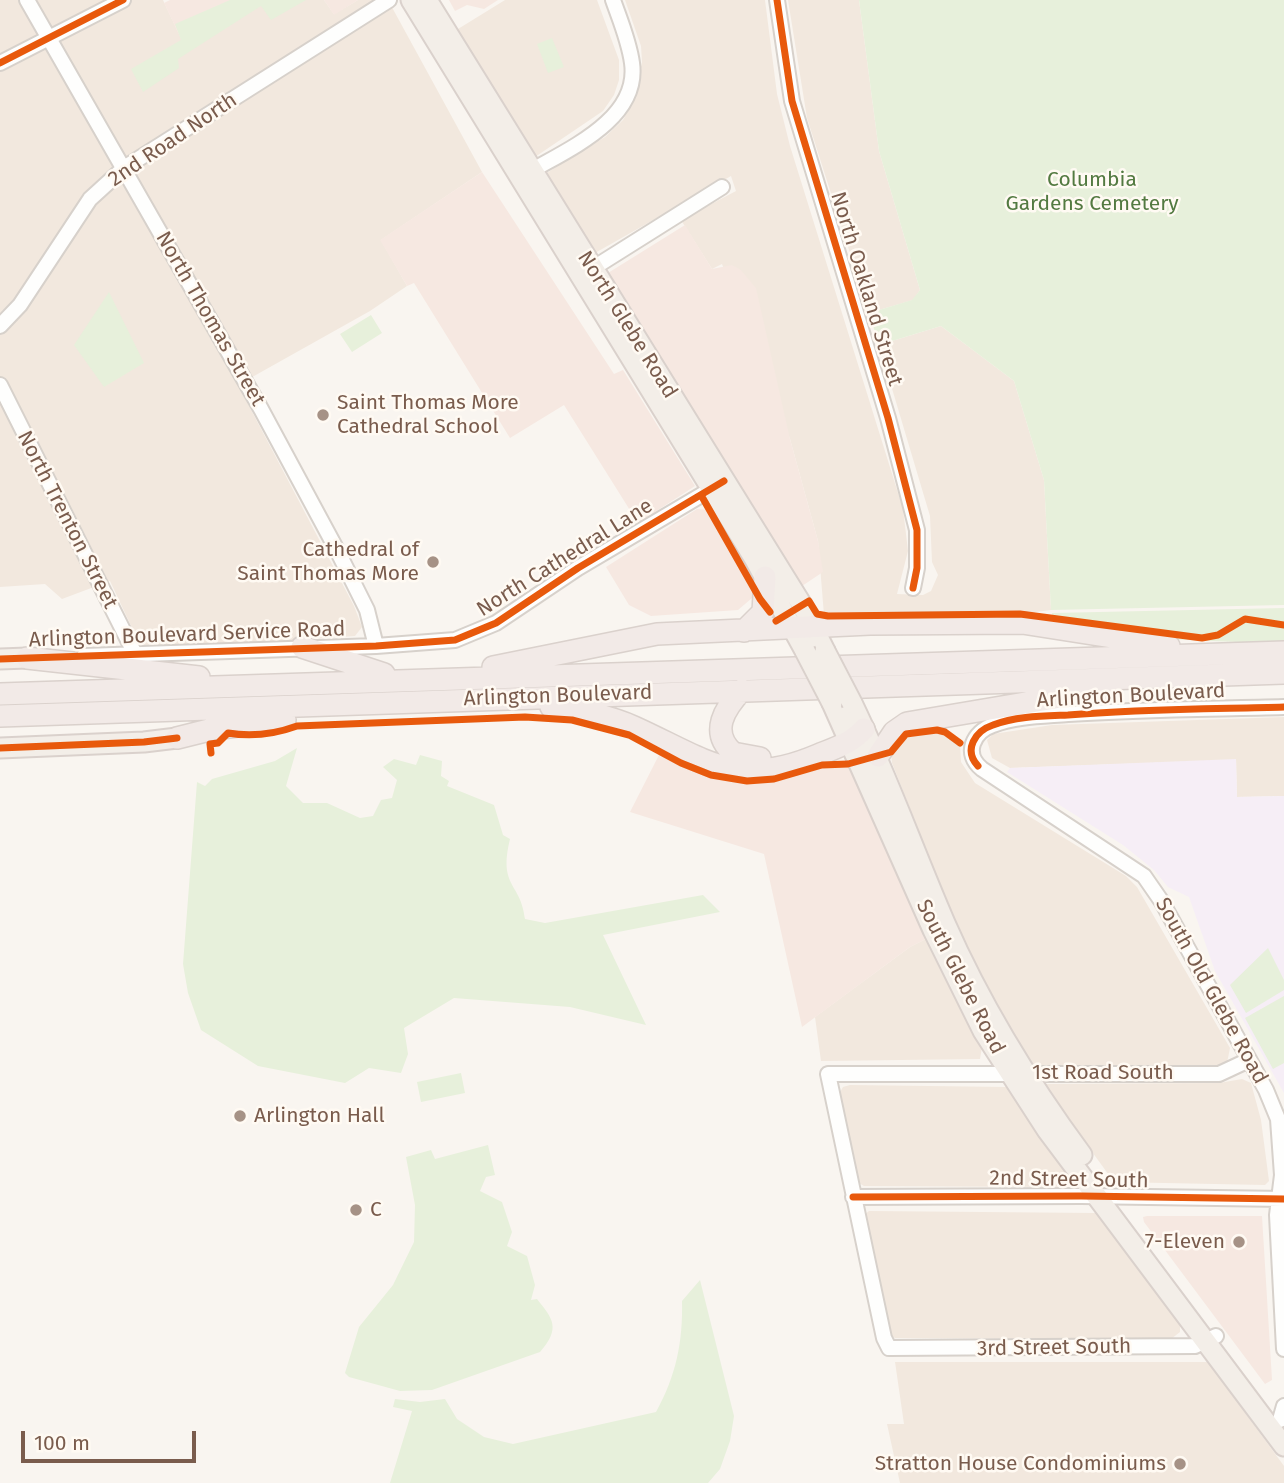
<!DOCTYPE html>
<html>
<head>
<meta charset="utf-8">
<style>
  body { margin:0 }
  #map { position:relative; width:1284px; height:1483px; overflow:hidden; background:#f9f5f0; font-family:"Fira Sans",sans-serif }
  canvas { display:block }
  .scale { position:absolute; left:21px; top:1431px; width:175px; height:32px; box-sizing:border-box; border:4px solid #7a5c4d; border-top:0; padding-left:9px; font-size:21px; line-height:24px; white-space:nowrap; color:#7a5c4d; -webkit-text-stroke:5px #fffaf3; paint-order:stroke }
</style>
</head>
<body>
<div id="map">
<canvas width="1284" height="1483"></canvas>
<div class="scale">100 m</div>
</div>
<script>
const context = document.querySelector('canvas').getContext('2d');
context.lineJoin = 'round';
function paint(path, color) { context.fillStyle = color; context.fill(path, 'evenodd'); }
function strokePath(path, color, width, dash) { context.strokeStyle = color; context.lineWidth = width; context.lineCap = dash ? 'butt' : 'round'; context.setLineDash(dash || []); context.stroke(path); }
function label(font, color, halo, rows, align = 'center') {
  context.font = font + ' "Fira Sans",sans-serif'; context.lineWidth = 5; context.setLineDash([]); context.textBaseline = 'middle'; context.strokeStyle = halo; context.fillStyle = color; for (const [text, x, y, turn = 0] of rows) {
    context.save(); context.translate(x, y); context.rotate((+turn || 0) * Math.PI / 180); context.textAlign = isNaN(turn) ? turn : align; if (halo) context.strokeText(text, 0, 0); context.fillText(text, 0, 0); context.restore();
  }
}
paint(new Path2D(`
  M 0,0 L 163,0 L 185,47 L 261,0 L 324,0 L 334,14 L 358,0 L 388,0 L 482,172 L 381,240 L 407,286 L 370,311 L 238,385 L 354,606 L 362,627 L 355,636 L 182,648 L 141,647 L 110,581 L 62,599 L 45,584 L 0,587 Z
  M 505,0 L 597,0 L 619,60 L 619,80 L 614,95 L 603,111 L 535,157 L 458,29 Z
  M 625,0 L 765,0 L 777,94 L 790,146 L 903,509 L 908,551 L 897,594 L 923,595 L 931,591 L 938,575 L 932,562 L 930,516 L 879,345 L 941,326 L 1014,381 L 1044,480 L 1051,610 L 1020,614 L 824,615 L 818,541 L 790,439 L 722,264 L 712,269 L 681,220 L 736,191 L 731,176 L 595,253 L 545,174 L 605,137 L 623,120 L 633,102 L 642,62 L 641,46 Z
  M 788,0 L 859,0 L 879,151 L 920,290 L 913,300 L 869,313 L 807,118 Z
  M 1284,717 L 1284,796 L 1237,797 L 1236,760 L 1010,768 L 992,758 L 987,740 L 993,734 L 1052,725 Z
  M 937,730 L 945,732 L 960,743 L 961,762 L 975,783 L 1126,876 L 1137,887 L 1230,1048 L 1227,1063 L 1220,1066 L 1033,1065 L 1028,1060 L 1002,1018 L 948,905 L 892,763 L 891,752 L 906,734 Z
  M 926,939 L 982,1047 L 980,1059 L 821,1061 L 815,1017 L 910,947 Z
  M 1242,1079 L 1251,1083 L 1261,1120 L 1269,1181 L 1265,1185 L 1114,1182 L 1047,1090 L 1046,1084 L 1219,1083 Z
  M 850,1085 L 1007,1087 L 1067,1174 L 1067,1180 L 1060,1187 L 864,1186 L 859,1183 L 839,1094 L 843,1087 Z
  M 869,1211 L 1096,1213 L 1180,1325 L 1180,1332 L 1171,1339 L 895,1338 L 890,1335 L 864,1215 Z
  M 895,1362 L 1208,1362 L 1284,1466 L 1284,1483 L 900,1483 L 887,1424 L 904,1424 Z`), '#f2e8de');
paint(new Path2D(`
  M 170,0 L 261,0 L 185,47 L 164,3 Z
  M 324,0 L 358,0 L 334,15 Z
  M 449,0 L 498,0 L 484,9 L 467,5 L 455,11 Z
  M 482,172 L 614,374 L 623,370 L 695,486 L 638,523 L 564,405 L 510,438 L 414,283 L 407,286 L 380,240 Z
  M 685,225 L 712,269 L 732,265 L 741,270 L 756,288 L 790,439 L 818,541 L 823,572 L 799,588 L 608,273 Z
  M 697,509 L 711,510 L 759,592 L 738,610 L 651,616 L 629,605 L 606,567 Z
  M 661,751 L 710,775 L 747,781 L 798,774 L 822,765 L 848,764 L 926,939 L 910,947 L 802,1027 L 764,854 L 630,812 Z
  M 1147,1216 L 1262,1216 L 1272,1380 L 1265,1384 L 1144,1222 L 1143,1217 Z`), '#f6e8e1');
paint(new Path2D(`
  M 1236,759 L 1237,797 L 1284,796 L 1284,1093 L 1215,971 L 1189,897 L 1168,887 L 1154,870 L 1123,845 L 1007,772 L 1010,768 Z`), '#f6eef6');
paint(new Path2D(`
  M 230,0 L 306,0 L 271,20 L 261,6 L 178,59 L 179,68 L 143,92 L 131,69 L 181,40 L 175,24 Z
  M 859,0 L 1284,0 L 1284,605 L 1051,610 L 1044,480 L 1014,381 L 941,326 L 879,345 L 869,313 L 912,300 L 920,290 L 879,151 Z
  M 552,38 L 564,67 L 548,73 L 537,44 Z
  M 109,292 L 144,363 L 104,387 L 74,345 Z
  M 371,315 L 382,333 L 352,352 L 340,334 Z
  M 1284,608 L 1284,644 L 1165,639 L 1051,623 L 1052,613 Z
  M 297,748 L 286,786 L 303,803 L 327,803 L 360,818 L 373,816 L 381,800 L 392,798 L 397,780 L 383,767 L 394,759 L 416,765 L 420,755 L 442,761 L 441,776 L 449,781 L 447,786 L 494,805 L 503,835 L 510,839 C 498,888 521,882 525,919 L 545,923 L 703,895 L 720,912 L 603,935 L 646,1025 L 570,1007 L 454,998 L 404,1028 L 408,1054 L 401,1073 L 369,1068 L 345,1083 L 258,1066 L 201,1030 L 188,993 L 183,964 L 197,782 L 205,786 L 212,779 L 275,761 Z
  M 1268,948 L 1284,980 L 1284,990 L 1246,1013 L 1230,985 Z
  M 1284,996 L 1284,1063 L 1273,1069 L 1245,1018 Z
  M 461,1073 L 465,1093 L 421,1102 L 417,1082 Z
  M 488,1145 L 495,1175 L 486,1177 L 480,1191 L 502,1202 L 512,1232 L 507,1246 L 527,1256 L 535,1285 L 531,1300 L 537,1299 C 553,1319 561,1328 540,1352 L 432,1390 L 400,1391 L 349,1377 L 345,1373 L 359,1327 L 393,1285 L 414,1242 L 415,1205 L 406,1157 L 431,1150 L 435,1159 Z
  M 700,1280 L 734,1416 L 730,1441 L 720,1469 L 708,1483 L 390,1483 L 412,1411 L 393,1407 L 395,1399 L 420,1402 L 445,1399 L 457,1419 L 484,1437 L 513,1444 L 656,1412 C 676,1376 683,1342 682,1301 Z`), '#e7f0db');
const minor = new Path2D(`
  M 27,0 L 261,409 L 338,552 L 367,610 L 376,646
  M 777,0 L 792,101 L 888,418 L 917,530 L 917,568 L 913,588
  M 0,63 L 123,0
  M 526,174 C 566,150 640,120 632,63 C 629,41 620,20 613,0
  M 587,272 L 722,187
  M 0,326 L 20,305 L 90,199 L 124,168 L 389,0
  M 0,385 L 135,654
  M 84,656 L 376,646 L 455,640 L 496,623 L 578,568 L 720,484
  M 1284,707 C 1212,709 1140,709 1068,714 C 1044,716 1016,716 993,725 C 973,732 963,754 982,769 L 1144,876 L 1162,902 L 1266,1090 L 1278,1119 L 1282,1175 L 1277,1215 L 1284,1349
  M 853,1197 L 1081,1196 L 1284,1199
  M 1216,1336 L 1195,1346 L 889,1348 L 884,1338 L 828,1074 L 1219,1074 L 1249,1060
  M 1280,1420 L 1284,1406`);
const major = new Path2D(`
  M 411,0 L 754,558 L 805,651
  M 427,0 L 802,605 L 825,651
  M 0,659 L 27,658
  M 832,703 L 933,930 L 983,1031 L 1047,1130 L 1284,1446
  M 852,703 C 887,775 913,849 945,923 C 981,1005 1029,1083 1082,1155
  M 0,748 L 144,742 L 177,738`);
const highway = new Path2D(`
  M 744,631 L 763,612 L 765,577
  M 302,647 L 384,674
  M 27,658 L 199,677
  M 493,667 L 657,634 L 870,624 L 1022,623 L 1169,646
  M 742,690 C 725,708 709,732 733,753 L 760,758
  M 0,694 L 1284,652
  M 551,707 C 580,710 607,715 634,727 C 705,759 736,790 818,755 C 835,748 852,743 864,729
  M 0,716 L 1284,673
  M 177,738 L 213,729 L 285,720
  M 878,756 L 894,732 L 907,723 L 1102,690`);
strokePath(minor, '#d7d1cb', 18);
strokePath(major, '#dad1cc', 23);
strokePath(highway, '#dad1cc', 24);
strokePath(minor, '#fefefd', 14);
strokePath(major, '#f3eee8', 19);
strokePath(highway, '#f2eae7', 21);
const majorBridge = new Path2D(`
  M 805,651 L 832,703
  M 825,651 L 852,703`);
strokePath(majorBridge, '#dad1cc', 23, []);
strokePath(majorBridge, '#f3eee8', 19);
strokePath(new Path2D(`
  M 777,0 L 792,101 L 888,418 L 917,530 L 917,568 L 913,588
  M 0,63 L 123,0
  M 701,495 L 760,599 L 770,612
  M 776,621 L 809,601 L 817,614 L 828,616 L 1020,614 L 1202,638 L 1218,635 L 1245,619 L 1284,625
  M 0,659 L 376,646 L 455,640 L 496,623 L 578,568 L 724,481
  M 0,748 L 144,742 L 177,738
  M 211,753 L 210,744 L 218,743 L 228,733 C 251,737 275,734 297,726 L 525,717 L 572,720 L 629,735 L 681,763 L 711,775 L 747,781 L 774,779 L 822,765 L 848,764 L 891,752 L 906,734 L 937,730 L 945,732 L 960,743
  M 978,766 C 963,750 975,731 993,725 C 1016,716 1043,716 1068,715 C 1139,709 1212,709 1284,707
  M 853,1197 L 1081,1196 L 1284,1199`), '#e8590c', 7);
for (const [x, y, r, color] of [
  [323,415,7,"#a69286"],
  [433,562,7,"#a69286"],
  [240,1116,7,"#a69286"],
  [356,1210,7,"#a69286"],
  [1239,1242,7,"#a69286"],
  [1180,1464,7,"#a69286"]
]) { const dot = new Path2D(); dot.arc(x, y, r, 0, 2 * Math.PI); context.fillStyle = color; context.fill(dot); strokePath(dot, '#fffaf3', 2.5); }
label('21px', '#7a5c4d', '#fffaf3', [
  ["2nd Road North",173,140,-34],
  ["North Oakland Street",866,289,73],
  ["North Thomas Street",210,319,60],
  ["North Glebe Road",627,325,58],
  ["North Trenton Street",67,520,63],
  ["North Cathedral Lane",565,558,-32],
  ["Arlington Boulevard Service Road",187,635,-2],
  ["Arlington Boulevard",558,696,-2],
  ["Arlington Boulevard",1131,696,-3],
  ["South Glebe Road",960,977,63],
  ["South Old Glebe Road",1211,991,61],
  ["1st Road South",1103,1073],
  ["2nd Street South",1069,1180,1],
  ["3rd Street South",1054,1348,-1]
]);
label('21px', '#537a41', '#fffaf3', [
  ["Columbia",1092,180],
  ["Gardens Cemetery",1092,204]
]);
label('21px', '#7a5c4d', '#fffaf3', [
  ["Saint Thomas More",337,403],
  ["Cathedral School",337,427],
  ["Cathedral of",419,550,"right"],
  ["Saint Thomas More",419,574,"right"],
  ["Arlington Hall",254,1116],
  ["C",370,1210],
  ["7-Eleven",1225,1242,"right"],
  ["Stratton House Condominiums",1166,1464,"right"]
], 'left');
</script>
</body>
</html>
